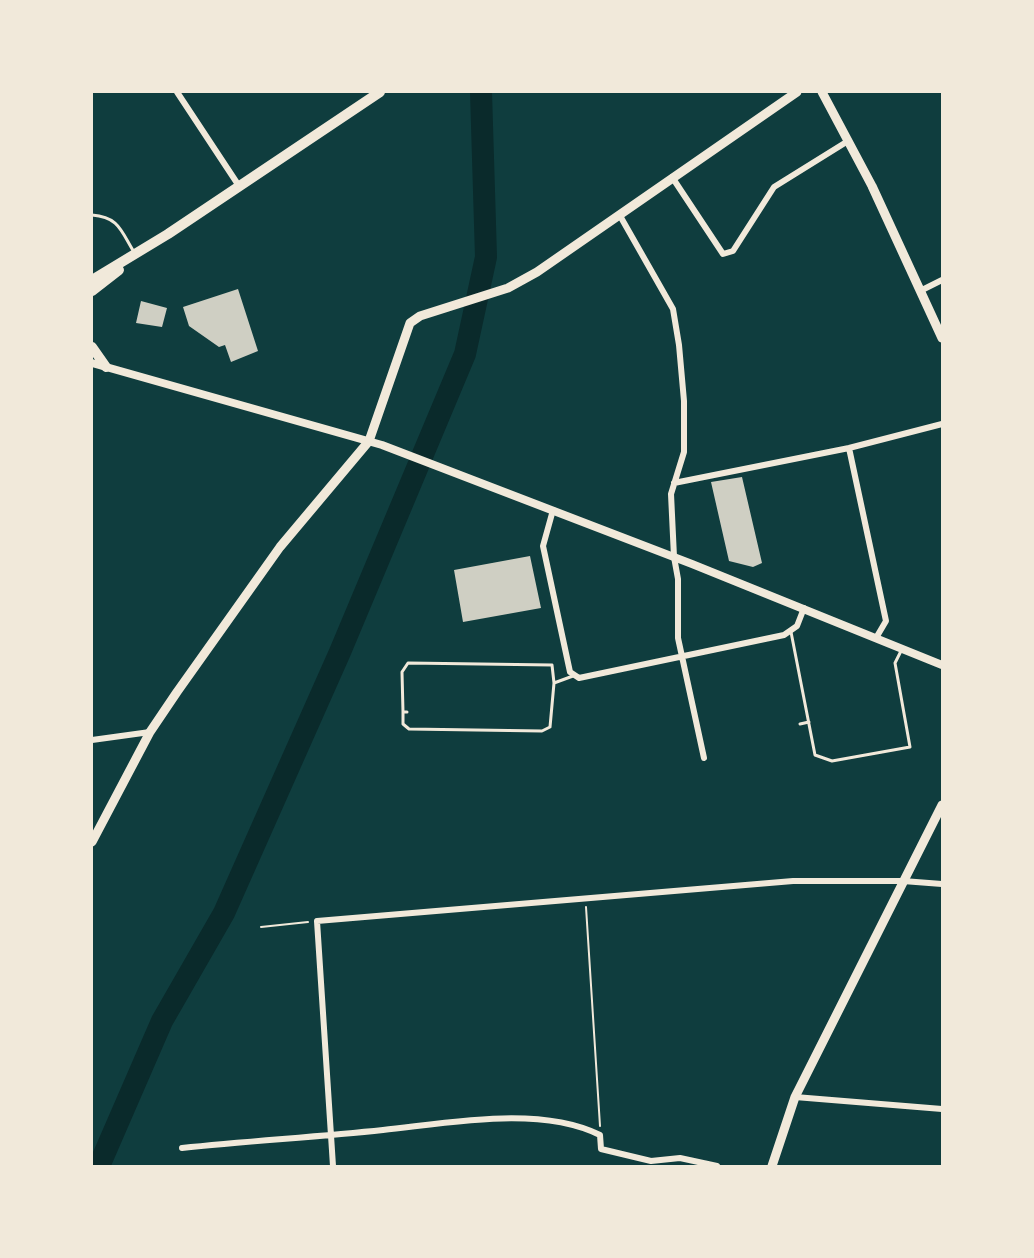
<!DOCTYPE html>
<html>
<head>
<meta charset="utf-8">
<style>
  body { margin:0 }
  #map { position:relative; width:1034px; height:1258px; overflow:hidden; background:#0f3d3e; font-family:Barlow,sans-serif }
  canvas { display:block }
  .frame { position:absolute; inset:0; border:93px solid #f1e9da; pointer-events:none }
</style>
</head>
<body>
<div id="map">
<canvas width="1034" height="1258"></canvas>
<div class="frame"></div>
</div>
<script>
const context = document.querySelector('canvas').getContext('2d');
context.lineJoin = 'round';
function strokePath(path, color, width, dash) { context.strokeStyle = color; context.lineWidth = width; context.lineCap = dash ? 'butt' : 'round'; context.setLineDash(dash || []); context.stroke(path); }
function paint(path, color) { context.fillStyle = color; context.fill(path, 'evenodd'); }
strokePath(new Path2D(`
  M 99,1166 L 162,1021 L 224,913 L 340,652 L 465,354 L 486,257 L 481,92`), '#0a2a2b', 22);
paint(new Path2D(`
  M 238,289 L 258,351 L 231,362 L 225,345 L 219,347 L 189,326 L 183,307 Z
  M 141,301 L 167,308 L 162,327 L 136,323 Z
  M 742,477 L 762,563 L 753,567 L 729,561 L 711,482 Z
  M 530,556 L 541,608 L 463,622 L 454,570 Z`), '#cfcfc3');
strokePath(new Path2D(`
  M 586,907 L 600,1126
  M 261,927 L 308,922`), '#f1e9da', 2);
strokePath(new Path2D(`
  M 92,215 C 119,217 121,231 134,252
  M 791,632 L 815,755 L 832,761 L 910,747 L 895,663 L 902,649
  M 403,712 L 403,724 L 409,729 L 542,731 L 550,727 L 554,683
  M 407,712 L 403,712 L 402,672 L 408,663 L 552,665 L 554,683 L 573,676
  M 800,724 L 809,722`), '#f1e9da', 3);
strokePath(new Path2D(`
  M 177,92 L 239,186
  M 672,177 L 723,254 L 733,251 L 774,187 L 848,141
  M 619,214 L 673,309 L 679,345 L 684,401 L 684,452 L 671,494 L 674,557 L 678,579 L 678,638 L 704,758
  M 922,290 L 942,280
  M 849,448 L 886,621 L 876,638
  M 674,483 L 849,448 L 942,424
  M 553,510 L 543,546 L 570,672 L 579,678 L 784,635 L 797,626 L 804,608
  M 92,740 L 150,732
  M 795,1097 L 942,1109
  M 182,1148 C 249,1141 316,1137 383,1130 C 449,1123 540,1105 600,1135 L 601,1149 L 651,1161 L 680,1158 L 717,1166
  M 333,1166 L 317,921 L 793,881 L 903,881 L 942,884`), '#f1e9da', 6);
strokePath(new Path2D(`
  M 92,363 L 382,445 L 692,564 L 942,665`), '#f1e9da', 8);
strokePath(new Path2D(`
  M 822,92 L 872,186 L 942,338
  M 92,842 L 150,732 L 177,692 L 280,547 L 369,441 L 410,323 L 420,316 L 508,288 L 537,272 L 797,92
  M 772,1166 L 795,1097 L 942,805`), '#f1e9da', 9);
strokePath(new Path2D(`
  M 92,280 L 168,234 L 380,92
  M 92,291 L 119,270
  M 92,347 L 106,367`), '#f1e9da', 10);
</script>
</body>
</html>
